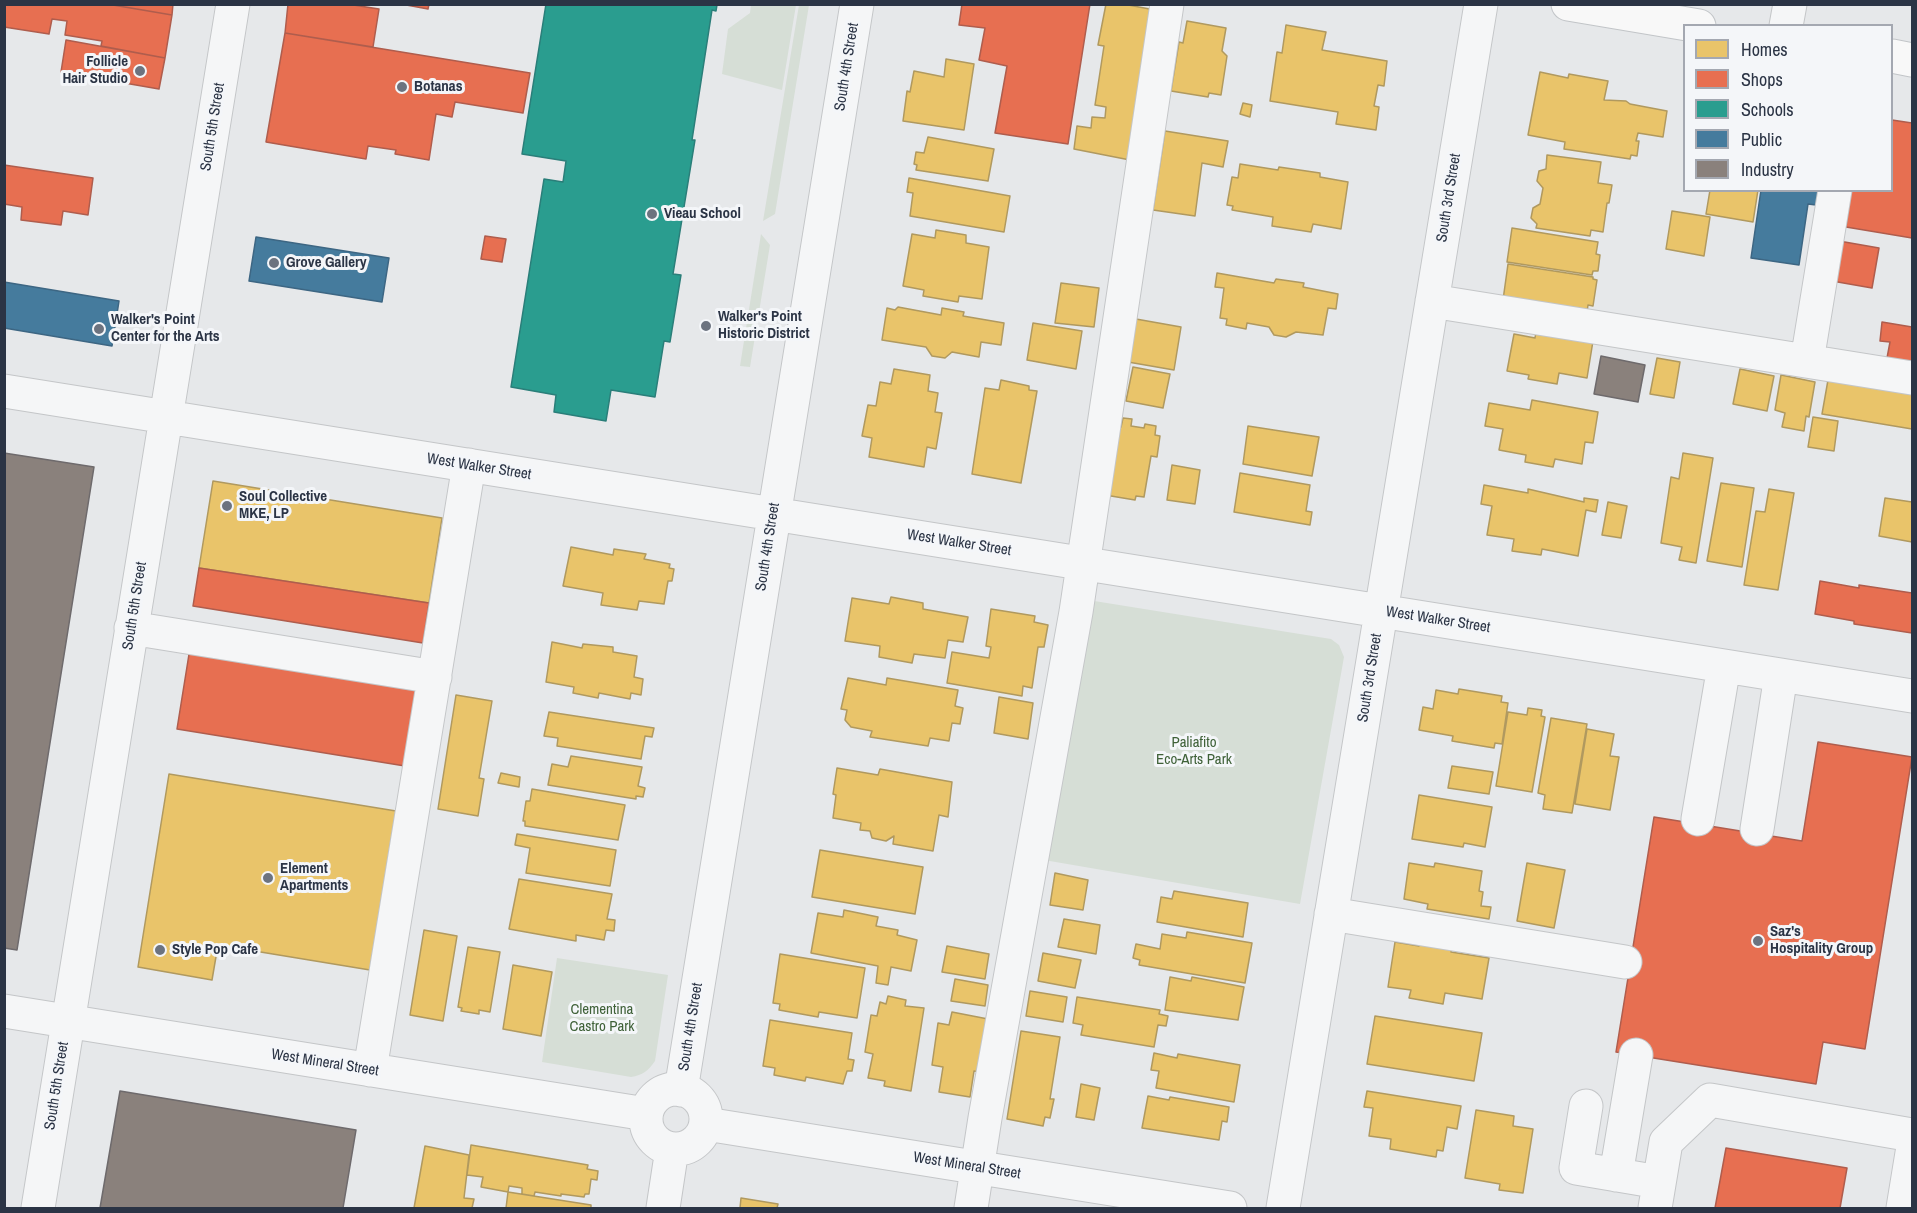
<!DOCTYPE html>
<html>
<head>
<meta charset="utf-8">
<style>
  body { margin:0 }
  #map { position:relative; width:1917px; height:1213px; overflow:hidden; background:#e6e8ea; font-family:"Archivo Narrow",sans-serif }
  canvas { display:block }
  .frame { position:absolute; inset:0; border:6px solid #2b3445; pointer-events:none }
  .legend { position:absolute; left:1683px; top:24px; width:210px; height:168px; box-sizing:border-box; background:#f4f6f9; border:2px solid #a4a8b1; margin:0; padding:8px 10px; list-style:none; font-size:18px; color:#2b3445 }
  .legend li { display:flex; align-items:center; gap:12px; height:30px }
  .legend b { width:30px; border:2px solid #a4a8b1 }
</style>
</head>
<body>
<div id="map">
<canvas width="1917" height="1213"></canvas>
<div class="frame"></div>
<ul class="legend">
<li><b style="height:16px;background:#e9c46a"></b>Homes</li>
<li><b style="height:16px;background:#e76f51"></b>Shops</li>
<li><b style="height:16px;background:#2a9d8f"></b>Schools</li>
<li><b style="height:16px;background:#457b9d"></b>Public</li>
<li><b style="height:16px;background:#8a817c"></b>Industry</li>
</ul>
</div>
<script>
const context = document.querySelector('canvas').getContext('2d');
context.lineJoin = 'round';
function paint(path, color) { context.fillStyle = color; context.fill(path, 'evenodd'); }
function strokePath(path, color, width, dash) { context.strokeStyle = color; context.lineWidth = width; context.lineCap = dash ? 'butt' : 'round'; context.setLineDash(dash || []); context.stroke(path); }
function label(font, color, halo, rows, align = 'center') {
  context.font = font + ' "Archivo Narrow",sans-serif'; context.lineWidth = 6; context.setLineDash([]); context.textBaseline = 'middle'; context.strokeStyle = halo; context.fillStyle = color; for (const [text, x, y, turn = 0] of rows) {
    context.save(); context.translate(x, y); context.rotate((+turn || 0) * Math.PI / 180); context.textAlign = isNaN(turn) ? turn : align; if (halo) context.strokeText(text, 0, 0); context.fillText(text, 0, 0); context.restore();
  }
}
paint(new Path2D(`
  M 751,5 L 796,5 L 782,90 L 722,74 L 728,29 L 750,13 Z
  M 799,5 L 809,5 L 775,214 L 763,221 Z
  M 761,234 L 770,245 L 750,367 L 740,366 Z
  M 1088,600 L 1331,639 L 1339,645 L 1344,657 L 1300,904 L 1044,860 Z
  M 557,958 L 668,975 L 655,1061 C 648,1071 643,1075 631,1077 L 542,1062 Z`), '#d6ded6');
const homes = new Path2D(`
  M 1106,4 L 1123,4 L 1155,10 L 1130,160 L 1074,149 L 1077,126 L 1091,128 L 1092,117 L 1105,118 L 1106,107 L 1095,105 L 1104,46 L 1098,45 Z
  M 1187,21 L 1226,28 L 1222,51 L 1227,56 L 1221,95 L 1209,93 L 1208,97 L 1171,91 L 1179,42 L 1183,43 Z
  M 1286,25 L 1326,32 L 1322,50 L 1387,61 L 1384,86 L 1378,85 L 1374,106 L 1379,107 L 1376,130 L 1336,124 L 1338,112 L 1270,101 L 1277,52 L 1282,53 Z
  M 946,59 L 974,64 L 964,130 L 903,121 L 907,91 L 910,92 L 914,71 L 944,77 Z
  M 1540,72 L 1568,78 L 1569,74 L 1608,81 L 1604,100 L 1626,101 L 1630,104 L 1667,111 L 1663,137 L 1638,133 L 1636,141 L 1639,141 L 1637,156 L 1631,155 L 1630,159 L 1564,149 L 1565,142 L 1528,135 Z
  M 1243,103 L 1252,105 L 1250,117 L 1240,114 Z
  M 1165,131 L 1228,141 L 1223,167 L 1202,163 L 1195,216 L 1153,210 Z
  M 928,137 L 994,149 L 988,181 L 916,170 L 917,165 L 914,164 L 916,152 L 924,153 Z
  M 1547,155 L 1601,162 L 1598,183 L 1612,185 L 1609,203 L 1607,203 L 1603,232 L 1591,230 L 1590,236 L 1536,228 L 1537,224 L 1531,218 L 1533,208 L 1540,204 L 1543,188 L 1537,181 L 1539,171 L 1546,169 Z
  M 1240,164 L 1278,170 L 1279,167 L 1320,173 L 1320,177 L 1348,182 L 1341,229 L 1313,224 L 1311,232 L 1272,226 L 1273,217 L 1232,210 L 1233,206 L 1227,205 L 1232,177 L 1238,178 Z
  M 909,178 L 1010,196 L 1004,232 L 910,216 L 913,193 L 907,192 Z
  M 1710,190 L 1758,190 L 1753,222 L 1706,214 Z
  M 1672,211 L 1710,217 L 1704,256 L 1666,249 Z
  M 1512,228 L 1598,242 L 1596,254 L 1600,255 L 1598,271 L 1593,271 L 1592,275 L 1507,262 Z
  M 936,230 L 966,235 L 966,243 L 989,247 L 982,299 L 959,296 L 958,302 L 923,296 L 924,290 L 903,286 L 912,234 L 935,238 Z
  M 1508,264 L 1593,277 L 1593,279 L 1597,280 L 1593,306 L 1588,305 L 1587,312 L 1503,300 Z
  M 1217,273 L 1274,283 L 1276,279 L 1304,283 L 1303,287 L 1338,294 L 1336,309 L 1328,308 L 1323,335 L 1296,332 L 1286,337 L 1274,335 L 1269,327 L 1247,323 L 1246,329 L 1226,325 L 1227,319 L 1220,318 L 1224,288 L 1215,287 Z
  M 1061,283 L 1099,288 L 1094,327 L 1055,323 Z
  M 898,307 L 941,315 L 942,308 L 964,312 L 963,316 L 1004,323 L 1001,345 L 981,342 L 979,357 L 952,352 L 945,358 L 932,356 L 926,347 L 882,340 L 887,308 L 895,310 Z
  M 1136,319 L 1181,327 L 1174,370 L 1128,362 Z
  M 1033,323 L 1082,331 L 1076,369 L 1027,360 Z
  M 1536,332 L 1593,341 L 1587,378 L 1559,373 L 1557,384 L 1528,379 L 1529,375 L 1507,371 L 1514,334 L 1535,338 Z
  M 1657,358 L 1680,362 L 1674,398 L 1650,394 Z
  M 1133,367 L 1170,374 L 1163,408 L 1126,401 Z
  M 894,369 L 930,375 L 928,391 L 938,393 L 935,412 L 942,413 L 936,449 L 927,447 L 924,467 L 869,457 L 872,438 L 862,436 L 868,405 L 876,406 L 880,382 L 891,384 Z
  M 1740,369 L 1774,376 L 1767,411 L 1733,404 Z
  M 1781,375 L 1815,382 L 1809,417 L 1806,416 L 1804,431 L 1782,427 L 1785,413 L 1775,410 Z
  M 1001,380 L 1029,386 L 1029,390 L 1037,391 L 1021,483 L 972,474 L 985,388 L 999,390 Z
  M 1828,380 L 1912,394 L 1912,429 L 1822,414 Z
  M 1532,400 L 1598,412 L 1593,443 L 1585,442 L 1582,464 L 1555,459 L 1553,467 L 1525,462 L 1526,455 L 1499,450 L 1503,429 L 1485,426 L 1489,403 L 1530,410 Z
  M 1813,417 L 1838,421 L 1834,451 L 1808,447 Z
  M 1123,418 L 1132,419 L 1131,426 L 1144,428 L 1145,424 L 1156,426 L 1155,435 L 1160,436 L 1157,457 L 1151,456 L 1144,497 L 1136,496 L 1135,500 L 1105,495 L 1115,428 L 1121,427 Z
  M 1248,426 L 1319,437 L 1312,476 L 1243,464 Z
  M 1683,453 L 1713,458 L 1696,563 L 1679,560 L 1682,547 L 1661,543 L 1671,477 L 1679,479 Z
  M 1172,465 L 1200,470 L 1195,504 L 1167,500 Z
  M 1240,473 L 1310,485 L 1306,511 L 1312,512 L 1310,525 L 1234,512 Z
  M 213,481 L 442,518 L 429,603 L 199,568 Z
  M 1721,483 L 1754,488 L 1742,567 L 1707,561 Z
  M 1484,485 L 1528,493 L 1528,489 L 1584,502 L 1584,498 L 1598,500 L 1596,512 L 1586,510 L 1578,556 L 1542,549 L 1541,555 L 1512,551 L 1514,539 L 1487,535 L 1492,506 L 1481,504 Z
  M 1769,489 L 1794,493 L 1778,590 L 1744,585 L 1756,511 L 1765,512 Z
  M 1885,498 L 1912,502 L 1912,542 L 1879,536 Z
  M 1608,502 L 1627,506 L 1621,538 L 1602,535 Z
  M 571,547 L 613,555 L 614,549 L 646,554 L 644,559 L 670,564 L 669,568 L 674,569 L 672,581 L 668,581 L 664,604 L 639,601 L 637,610 L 601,605 L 603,593 L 563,586 Z
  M 891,597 L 923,603 L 923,609 L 968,617 L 963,642 L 948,640 L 945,658 L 914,654 L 912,663 L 879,657 L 880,646 L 845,641 L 852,598 L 889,604 Z
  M 991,609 L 1035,616 L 1034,622 L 1048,625 L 1044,647 L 1038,647 L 1032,688 L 1023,686 L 1022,696 L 947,683 L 952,652 L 989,658 L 991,647 L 986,646 Z
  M 552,642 L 582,648 L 583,644 L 613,647 L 613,652 L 637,656 L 634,677 L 643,679 L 641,695 L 631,693 L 630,699 L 599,693 L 598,698 L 573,693 L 574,687 L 546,682 Z
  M 848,678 L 886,685 L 887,678 L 958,690 L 955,706 L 963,708 L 960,724 L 952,723 L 949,741 L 930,738 L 928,746 L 870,737 L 872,731 L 851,727 L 845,720 L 847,710 L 841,709 Z
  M 1459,689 L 1502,696 L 1501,702 L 1508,703 L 1502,744 L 1495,743 L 1494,748 L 1452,741 L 1453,736 L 1419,730 L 1423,707 L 1433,709 L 1436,690 L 1458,694 Z
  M 456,695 L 492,701 L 479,778 L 484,779 L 478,816 L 438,809 Z
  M 999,697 L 1033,703 L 1028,739 L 994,733 Z
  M 1528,708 L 1542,710 L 1541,716 L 1545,717 L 1532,792 L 1496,786 L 1508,712 L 1527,715 Z
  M 549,712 L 654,728 L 652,737 L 645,736 L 641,759 L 557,746 L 558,738 L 544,736 Z
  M 1551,718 L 1587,724 L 1572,813 L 1543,809 L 1545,795 L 1538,793 Z
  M 1587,729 L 1614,734 L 1610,756 L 1619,757 L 1610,810 L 1575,804 Z
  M 571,756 L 642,767 L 638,786 L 645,788 L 643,797 L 636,796 L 636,799 L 548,785 L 552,764 L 568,767 Z
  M 1452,766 L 1493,772 L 1489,794 L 1448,788 Z
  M 837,768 L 878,775 L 880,769 L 952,782 L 948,817 L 939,815 L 933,851 L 893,844 L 894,836 L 886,841 L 872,838 L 870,831 L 860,830 L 861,823 L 833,818 L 836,795 L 833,794 Z
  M 501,773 L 520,777 L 519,787 L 498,783 Z
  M 169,774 L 396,811 L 370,970 L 218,945 L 212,980 L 138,967 Z
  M 532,789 L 625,805 L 618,840 L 525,826 L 525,821 L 523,821 L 526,801 L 530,801 Z
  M 1419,795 L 1492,807 L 1485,847 L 1464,843 L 1463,847 L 1412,839 Z
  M 517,834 L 616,850 L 610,886 L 526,873 L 530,848 L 515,845 Z
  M 820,850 L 923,867 L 915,914 L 812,897 Z
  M 1409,863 L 1434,867 L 1435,863 L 1482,871 L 1479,891 L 1483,892 L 1481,906 L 1491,907 L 1489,919 L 1427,909 L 1428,904 L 1404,899 Z
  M 1527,863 L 1565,870 L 1554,928 L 1517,921 Z
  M 1055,873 L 1088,880 L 1083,910 L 1050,905 Z
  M 519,879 L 612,894 L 607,919 L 615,920 L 614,931 L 606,930 L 604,940 L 576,935 L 576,941 L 509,929 Z
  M 1174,891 L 1248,903 L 1243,937 L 1157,922 L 1161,897 L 1172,899 Z
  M 844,910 L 878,917 L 876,926 L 898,930 L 897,935 L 917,940 L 911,971 L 891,967 L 888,985 L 876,983 L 878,966 L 811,953 L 818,913 L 843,917 Z
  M 1064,919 L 1100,925 L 1096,954 L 1058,947 Z
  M 424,930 L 457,936 L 443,1021 L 410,1015 Z
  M 1187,932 L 1252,943 L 1245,983 L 1139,965 L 1140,960 L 1133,958 L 1136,944 L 1160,949 L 1162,934 L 1186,938 Z
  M 1420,940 L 1452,945 L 1451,952 L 1489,958 L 1482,999 L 1445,993 L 1443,1004 L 1409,998 L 1411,990 L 1388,987 L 1395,942 L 1419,946 Z
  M 947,946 L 989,954 L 985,979 L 942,972 Z
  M 468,947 L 500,952 L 490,1012 L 479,1010 L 479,1014 L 461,1011 L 462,1008 L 458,1007 Z
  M 1043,953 L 1081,960 L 1075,988 L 1038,981 Z
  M 780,954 L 865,968 L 857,1018 L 819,1012 L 818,1017 L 779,1010 L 780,1004 L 773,1003 Z
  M 513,965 L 552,972 L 541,1036 L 503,1029 Z
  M 1170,977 L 1191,981 L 1192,977 L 1244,987 L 1238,1020 L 1165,1010 Z
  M 955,979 L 988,985 L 985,1006 L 951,1001 Z
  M 1030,991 L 1067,997 L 1063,1022 L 1026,1016 Z
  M 888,996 L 906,1000 L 905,1006 L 924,1008 L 911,1091 L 884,1086 L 885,1081 L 868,1078 L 873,1054 L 865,1052 L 871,1015 L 877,1016 L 880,1002 L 886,1004 Z
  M 1077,997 L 1160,1010 L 1159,1014 L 1168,1016 L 1166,1026 L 1158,1025 L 1154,1047 L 1081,1035 L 1083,1025 L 1073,1023 Z
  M 952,1012 L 988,1019 L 980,1072 L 974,1071 L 970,1097 L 939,1092 L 943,1067 L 932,1065 L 938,1023 L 949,1025 Z
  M 1375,1016 L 1482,1033 L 1474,1081 L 1367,1064 Z
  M 770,1020 L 852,1033 L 848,1059 L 854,1060 L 852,1071 L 847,1071 L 843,1084 L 806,1077 L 805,1081 L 774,1075 L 775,1068 L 763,1066 Z
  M 1021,1031 L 1060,1037 L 1050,1099 L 1054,1099 L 1050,1118 L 1045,1117 L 1043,1126 L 1007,1119 Z
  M 1154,1053 L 1177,1058 L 1178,1054 L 1240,1065 L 1234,1102 L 1156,1088 L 1159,1071 L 1151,1070 Z
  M 1081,1084 L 1100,1088 L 1094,1120 L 1076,1117 Z
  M 1367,1091 L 1461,1106 L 1457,1129 L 1447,1127 L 1443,1151 L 1437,1150 L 1436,1157 L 1390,1149 L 1391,1139 L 1369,1136 L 1373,1108 L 1364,1107 Z
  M 1148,1096 L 1169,1100 L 1170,1097 L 1229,1107 L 1227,1122 L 1222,1121 L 1219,1140 L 1142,1128 Z
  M 1476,1110 L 1514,1116 L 1513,1126 L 1533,1129 L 1523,1193 L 1499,1190 L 1500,1184 L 1465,1178 Z
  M 471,1145 L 588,1165 L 587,1169 L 598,1171 L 597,1180 L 591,1179 L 589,1194 L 585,1194 L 584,1197 L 561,1194 L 561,1196 L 535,1192 L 534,1196 L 522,1194 L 522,1188 L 509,1186 L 508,1192 L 481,1187 L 483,1177 L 467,1175 Z
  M 425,1146 L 469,1155 L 464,1198 L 474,1199 L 472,1208 L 414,1208 Z
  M 508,1192 L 591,1205 L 591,1208 L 506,1208 Z
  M 741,1198 L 778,1204 L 777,1208 L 740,1208 Z`);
paint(homes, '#e9c46a');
strokePath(homes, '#b0995f', 1.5);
const shops = new Path2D(`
  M 4,4 L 107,4 L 172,15 L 165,58 L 101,46 L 102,41 L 65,35 L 67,21 L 52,19 L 49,34 L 4,27 Z
  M 107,4 L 173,4 L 172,15 Z
  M 288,4 L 347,4 L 379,9 L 373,47 L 285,33 Z
  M 401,4 L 429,4 L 428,9 Z
  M 962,4 L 1090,4 L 1068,144 L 995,133 L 1007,66 L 979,60 L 985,28 L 959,25 Z
  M 285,33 L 530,73 L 523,113 L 455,102 L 452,117 L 436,114 L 429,160 L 395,154 L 396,150 L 368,146 L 366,159 L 266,142 Z
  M 66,40 L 165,58 L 159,89 L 61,72 Z
  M 1892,120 L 1912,123 L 1912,238 L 1846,227 L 1849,205 L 1843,190 L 1892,190 Z
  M 4,165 L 93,178 L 88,215 L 63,211 L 61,225 L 21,220 L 22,207 L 4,204 Z
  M 485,236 L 506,239 L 502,262 L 481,259 Z
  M 1839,241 L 1879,248 L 1872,288 L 1832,281 Z
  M 1882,322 L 1912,327 L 1912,362 L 1887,358 L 1890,342 L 1880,341 Z
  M 199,568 L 429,603 L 423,643 L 193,606 Z
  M 1820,581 L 1859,588 L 1859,585 L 1912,593 L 1912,633 L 1854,624 L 1854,621 L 1815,614 Z
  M 190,648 L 417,684 L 405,766 L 177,729 Z
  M 1818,742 L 1912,757 L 1865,1049 L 1823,1042 L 1816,1084 L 1616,1052 L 1654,817 L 1802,841 Z
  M 1726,1148 L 1847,1168 L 1840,1208 L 1715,1208 Z`);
paint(shops, '#e76f51');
strokePath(shops, '#af5d4d', 1.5);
const schools = new Path2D(`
  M 546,4 L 722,4 L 717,5 L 716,11 L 712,10 L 692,140 L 695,140 L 673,274 L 681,275 L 670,342 L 664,341 L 655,397 L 611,390 L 606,421 L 554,412 L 556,395 L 511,387 L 544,179 L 563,182 L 566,161 L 522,154 Z`);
paint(schools, '#2a9d8f');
strokePath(schools, '#2a7e79', 1.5);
const public = new Path2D(`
  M 1761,190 L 1818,190 L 1816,205 L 1808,204 L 1799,265 L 1751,258 Z
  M 256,237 L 389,258 L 382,302 L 249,281 Z
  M 4,282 L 119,301 L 112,346 L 4,328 Z`);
paint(public, '#457b9d');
strokePath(public, '#3d6683', 1.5);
const industry = new Path2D(`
  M 1601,356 L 1645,365 L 1638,402 L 1594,394 Z
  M 4,453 L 94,467 L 17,950 L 4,948 Z
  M 120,1091 L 356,1130 L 343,1208 L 100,1208 Z`);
paint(industry, '#8a817c');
strokePath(industry, '#6e6a6c', 1.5);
const minor = new Path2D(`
  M 1786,26 L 1790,4
  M 1432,301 L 1912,378
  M 1807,361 L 1835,190
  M 4,391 L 1912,696
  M 131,628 L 435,677
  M 1698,819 L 1724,666
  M 1757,829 L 1781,675
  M 1331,914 L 1625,962
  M 4,1011 L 646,1114
  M 370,1070 L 469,465
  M646 1119a30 30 0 1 1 60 0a30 30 0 1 1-60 0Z
  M 681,1090 L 857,4
  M 1586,1106 L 1576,1168 L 1659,1182
  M 706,1124 L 1230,1208
  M 1616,1175 L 1636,1055
  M 38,1208 L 233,4
  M 663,1208 L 672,1149
  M 971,1208 L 985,1118 L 1076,612 L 1167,4
  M 1283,1208 L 1481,4
  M 1655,1208 L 1666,1142 L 1710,1100 L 1912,1135
  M 1903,1208 L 1912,1153`);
const major = new Path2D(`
  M 1568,4 L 1699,26
  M 1892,56 L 1912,60`);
strokePath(minor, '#c4c6c8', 35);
strokePath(major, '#c2c5c8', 35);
strokePath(minor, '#f5f6f7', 33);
strokePath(major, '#f8f8f8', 33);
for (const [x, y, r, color] of [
  [140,71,6,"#6c737f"],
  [402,87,6,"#6c737f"],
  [652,214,6,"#6c737f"],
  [274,263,6,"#6c737f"],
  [706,326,6,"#6c737f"],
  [99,329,6,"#6c737f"],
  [227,506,6,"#6c737f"],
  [268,878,6,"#6c737f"],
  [1758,941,6,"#6c737f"],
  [160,950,6,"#6c737f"]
]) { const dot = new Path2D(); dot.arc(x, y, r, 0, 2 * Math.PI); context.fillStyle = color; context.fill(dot); strokePath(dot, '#f4f6f9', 2); }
label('bold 15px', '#2b3445', '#f4f6f9', [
  ["Follicle",128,62,"right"],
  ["Hair Studio",128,79,"right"],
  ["Botanas",414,87],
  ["Vieau School",664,214],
  ["Grove Gallery",286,263],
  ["Walker's Point",718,317],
  ["Historic District",718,334],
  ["Walker's Point",111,320],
  ["Center for the Arts",111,337],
  ["Soul Collective",239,497],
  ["MKE, LP",239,514],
  ["Element",280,869],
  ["Apartments",280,886],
  ["Saz's",1770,932],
  ["Hospitality Group",1770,949],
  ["Style Pop Cafe",172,950]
], 'left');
label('15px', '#2b3445', '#f4f6f9', [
  ["South 4th Street",847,67,-81],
  ["South 5th Street",213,127,-81],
  ["South 3rd Street",1449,198,-81],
  ["West Walker Street",479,467,9],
  ["West Walker Street",959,543,9],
  ["South 4th Street",768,547,-81],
  ["South 5th Street",135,606,-81],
  ["West Walker Street",1438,620,9],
  ["South 3rd Street",1370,678,-81],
  ["South 4th Street",691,1027,-81],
  ["West Mineral Street",325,1063,9],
  ["South 5th Street",57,1086,-81],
  ["West Mineral Street",967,1166,9]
]);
label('15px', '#3f6138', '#f4f6f9', [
  ["Paliafito",1194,743],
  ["Eco-Arts Park",1194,760],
  ["Clementina",602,1010],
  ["Castro Park",602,1027]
]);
</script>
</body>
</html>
